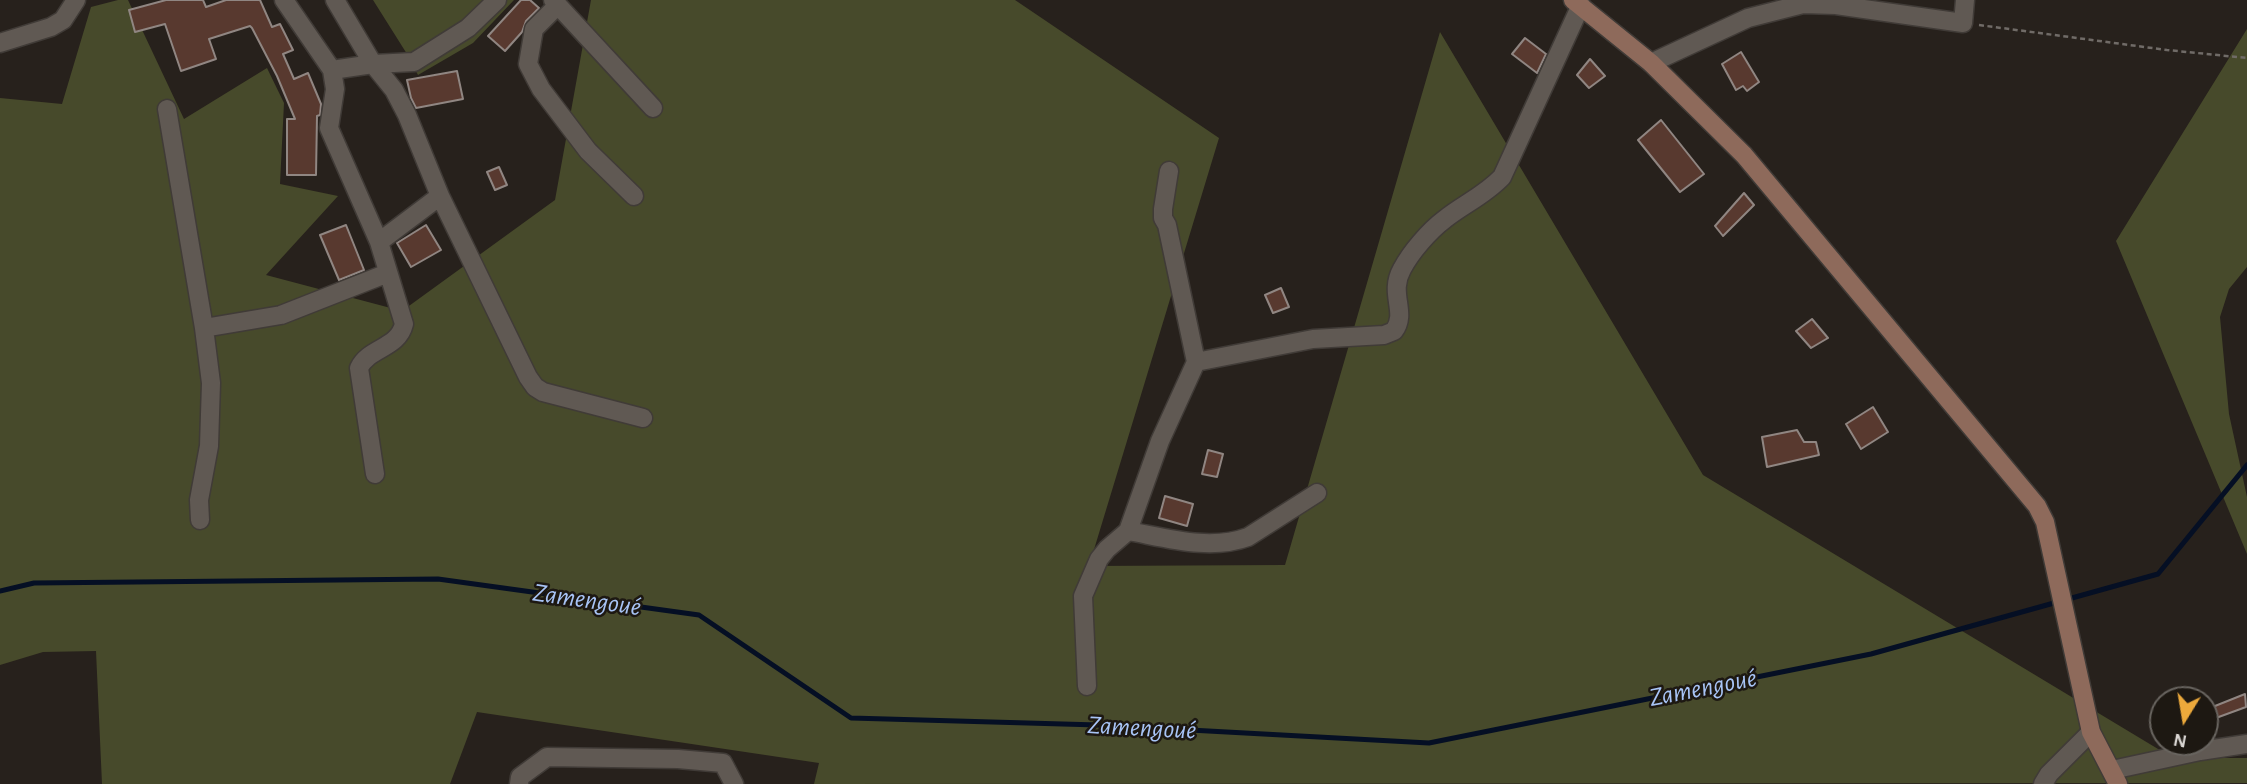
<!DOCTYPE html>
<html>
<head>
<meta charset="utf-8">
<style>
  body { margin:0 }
  #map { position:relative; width:2247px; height:784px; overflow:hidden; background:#27211c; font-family:"Alegreya Sans",sans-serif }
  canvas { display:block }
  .north { position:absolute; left:2149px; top:686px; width:70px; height:70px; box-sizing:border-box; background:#1d1812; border:2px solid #68645f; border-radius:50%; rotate:191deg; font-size:19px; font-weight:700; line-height:28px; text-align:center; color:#d9d5d2 }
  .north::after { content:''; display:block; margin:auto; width:24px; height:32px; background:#eca93b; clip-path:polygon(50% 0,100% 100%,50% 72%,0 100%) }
</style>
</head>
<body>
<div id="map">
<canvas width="2247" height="784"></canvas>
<div class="north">N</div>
</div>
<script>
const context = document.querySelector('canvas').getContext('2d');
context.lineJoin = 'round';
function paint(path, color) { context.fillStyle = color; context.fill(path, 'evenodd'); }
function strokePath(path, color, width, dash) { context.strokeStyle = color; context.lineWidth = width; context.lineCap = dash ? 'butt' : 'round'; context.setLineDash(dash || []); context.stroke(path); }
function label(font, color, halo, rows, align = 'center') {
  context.font = font + ' "Alegreya Sans",sans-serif'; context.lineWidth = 5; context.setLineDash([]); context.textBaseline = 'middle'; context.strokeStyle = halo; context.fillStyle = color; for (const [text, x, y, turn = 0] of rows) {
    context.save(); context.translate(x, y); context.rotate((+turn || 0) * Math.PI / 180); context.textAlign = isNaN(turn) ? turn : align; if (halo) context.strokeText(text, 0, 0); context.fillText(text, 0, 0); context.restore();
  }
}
paint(new Path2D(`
  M 118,0 L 128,0 L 184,119 L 267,68 L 284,103 L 280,184 L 338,196 L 266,275 L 402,311 L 555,200 L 591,0 L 1015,0 L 1219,138 L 1089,566 L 1285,565 L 1440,32 L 1703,475 L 2173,758 L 2247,758 L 2247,783 L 814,784 L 819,763 L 477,712 L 450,784 L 102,784 L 96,651 L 43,652 L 0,665 L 0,98 L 62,104 L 91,7 Z
  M 373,0 L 514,0 L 473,43 L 418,75 L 407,54 Z
  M 2247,29 L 2247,267 L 2229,289 L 2220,317 L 2229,414 L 2247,497 L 2247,554 L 2116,241 Z`), '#474a2b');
strokePath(new Path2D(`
  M 0,591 L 34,583 L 438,579 L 699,615 L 851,718 L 1098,725 L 1429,743 L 1871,654 L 2158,574 L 2247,465`), '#050f24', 5);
const building = new Path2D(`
  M 166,0 L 203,0 L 206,7 L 226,0 L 260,0 L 272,27 L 280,24 L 293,50 L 283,54 L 294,79 L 308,73 L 321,104 L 320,115 L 317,116 L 316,175 L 287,175 L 287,119 L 295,119 L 277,76 L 252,28 L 250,26 L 209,39 L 216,59 L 181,71 L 165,24 L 135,32 L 129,10 Z
  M 521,0 L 530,0 L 539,8 L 526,21 L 522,32 L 505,51 L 488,36 Z
  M 1525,38 L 1546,54 L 1537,73 L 1512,54 Z
  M 1741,52 L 1759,82 L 1747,91 L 1743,86 L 1736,90 L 1722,64 Z
  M 1590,59 L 1605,76 L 1589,88 L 1577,75 Z
  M 457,71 L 463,99 L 416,108 L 411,98 L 407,80 Z
  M 1661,120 L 1704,174 L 1680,192 L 1638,140 Z
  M 499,167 L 507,185 L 495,190 L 487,172 Z
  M 1744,193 L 1754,205 L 1723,236 L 1715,226 Z
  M 346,225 L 364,270 L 339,280 L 320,235 Z
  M 426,225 L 441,250 L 411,267 L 397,243 Z
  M 1281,288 L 1289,307 L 1273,313 L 1265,295 Z
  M 1812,319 L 1828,338 L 1811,348 L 1796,331 Z
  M 1873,407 L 1888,432 L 1861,449 L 1846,424 Z
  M 1797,430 L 1804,442 L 1816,442 L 1819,455 L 1767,467 L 1762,437 Z
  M 1208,450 L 1223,454 L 1217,477 L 1202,474 Z
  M 1165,496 L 1193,504 L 1187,526 L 1159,518 Z
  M 2245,694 L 2246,707 L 2205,722 L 2205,710 Z`);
paint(building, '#58392f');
strokePath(building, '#908682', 2);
const street = new Path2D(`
  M 284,0 L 332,70 L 335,89 L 329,128 L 379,242 L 404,324 C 398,349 369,347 359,368 L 375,474
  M 335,0 L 373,64 L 394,90 L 407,115 L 440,196 L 528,377 L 535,387 L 543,392 L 643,418
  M 553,0 L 653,108
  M 558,5 L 534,29 L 528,64 L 541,89 L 588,151 L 634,196
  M 0,43 L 51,27 L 63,20 L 76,0
  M 1651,63 L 1748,18 L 1803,4 L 1836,5 L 1963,23 L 1965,0
  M 332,70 L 373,64 L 414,62 L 468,28 L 497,0
  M 167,109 L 204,328 L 211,383 L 209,446 L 199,500 L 200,520
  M 379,242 L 440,196
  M 204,328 L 281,315 L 388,273
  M 1196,362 L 1313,339 L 1384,335 L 1394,331 C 1408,312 1388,294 1402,269 C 1411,252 1429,231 1445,219 C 1464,204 1485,195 1502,177 L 1581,5
  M 1128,531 C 1167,538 1210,551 1248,537 L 1317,493
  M 1087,686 L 1083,596 L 1099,559 L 1107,549 L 1128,531 L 1160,441 L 1196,362 L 1167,225 L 1163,218 L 1163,209 L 1169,171
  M 2112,770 L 2200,751 L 2247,744
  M 519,784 L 520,777 L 547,757 L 678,759 L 723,763 L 734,784
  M 2043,784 L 2049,774 L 2091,732`);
const secondary = new Path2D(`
  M 1573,0 L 1651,63 L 1744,155 L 2037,506 L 2045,522 L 2091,732 L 2118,784`);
strokePath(street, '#403b37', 21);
strokePath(secondary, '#403b37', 21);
strokePath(new Path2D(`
  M 1979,25 L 2167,50 L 2247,58`), '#706b67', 2.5, [5, 3.5]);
strokePath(street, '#605953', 18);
strokePath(secondary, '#8e6a5b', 18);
label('italic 26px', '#a8c4f6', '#1d1812', [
  ["Zamengoué",587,600,8],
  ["Zamengoué",1703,688,-11],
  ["Zamengoué",1142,728,3]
]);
</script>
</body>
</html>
